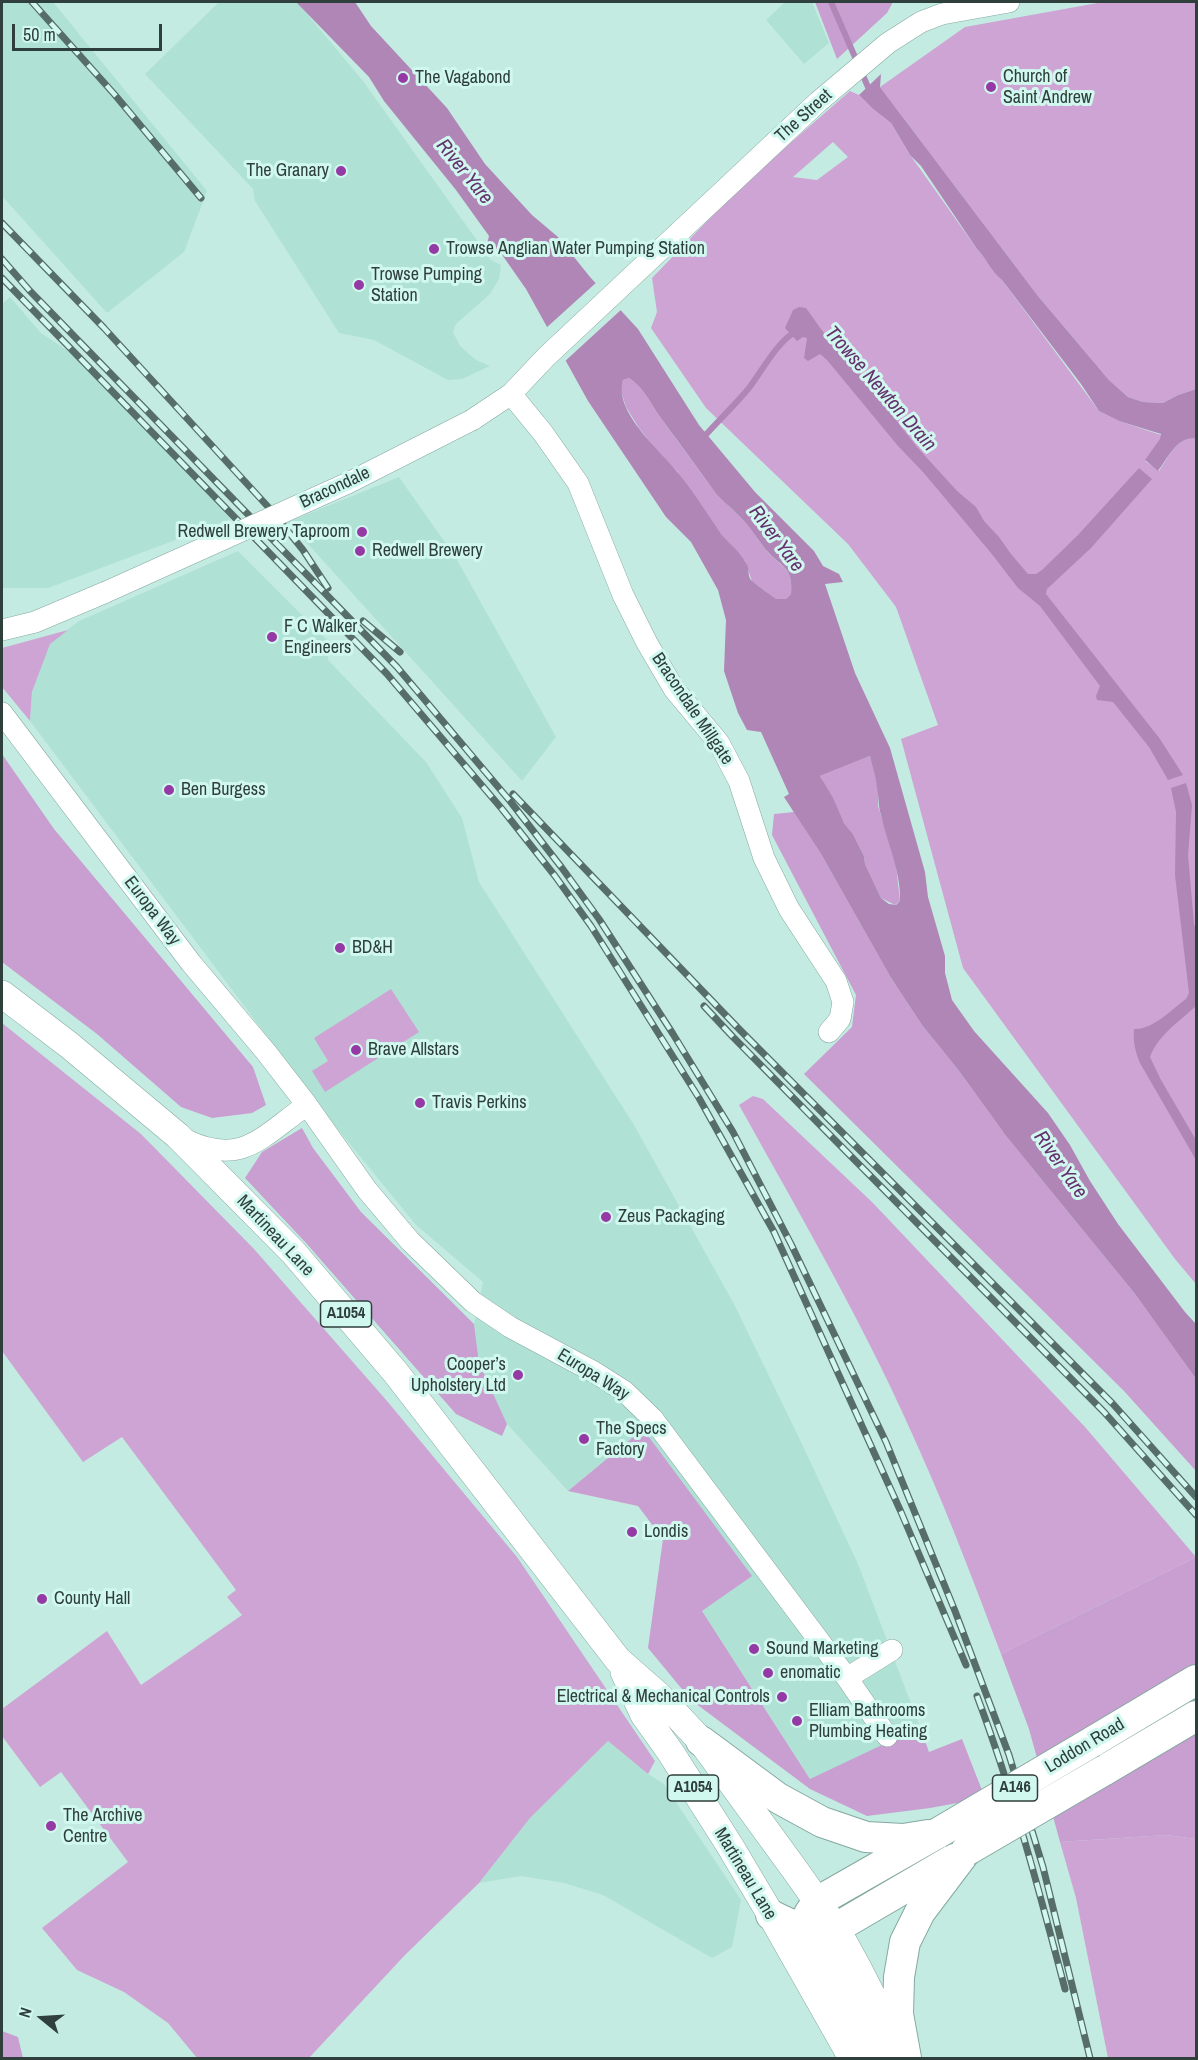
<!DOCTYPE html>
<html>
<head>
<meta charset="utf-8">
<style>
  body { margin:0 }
  #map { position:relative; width:1198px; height:2060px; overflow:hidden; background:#c4ebe1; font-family:"Archivo Narrow",sans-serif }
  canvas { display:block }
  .frame { position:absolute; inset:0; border:3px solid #2f3f3b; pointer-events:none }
  .north { position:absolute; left:12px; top:1988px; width:60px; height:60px; -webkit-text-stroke:4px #d1f8ef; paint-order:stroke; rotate:288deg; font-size:16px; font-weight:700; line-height:24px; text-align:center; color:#2f3f3b }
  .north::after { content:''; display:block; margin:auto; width:21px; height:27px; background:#2f3f3b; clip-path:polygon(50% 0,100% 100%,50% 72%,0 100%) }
  .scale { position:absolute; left:12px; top:24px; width:150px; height:27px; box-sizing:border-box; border:3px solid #2f3f3b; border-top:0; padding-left:8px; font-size:18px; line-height:21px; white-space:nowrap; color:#2f3f3b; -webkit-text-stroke:4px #d1f8ef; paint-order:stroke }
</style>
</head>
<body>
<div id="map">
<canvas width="1198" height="2060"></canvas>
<div class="frame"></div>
<div class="north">N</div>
<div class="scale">50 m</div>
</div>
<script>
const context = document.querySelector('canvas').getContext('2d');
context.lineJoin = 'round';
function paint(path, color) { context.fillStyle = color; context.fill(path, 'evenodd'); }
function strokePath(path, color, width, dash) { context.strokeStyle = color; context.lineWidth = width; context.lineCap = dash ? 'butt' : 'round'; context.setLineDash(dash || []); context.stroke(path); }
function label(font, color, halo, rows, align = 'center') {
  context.font = font + ' "Archivo Narrow",sans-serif'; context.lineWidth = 6; context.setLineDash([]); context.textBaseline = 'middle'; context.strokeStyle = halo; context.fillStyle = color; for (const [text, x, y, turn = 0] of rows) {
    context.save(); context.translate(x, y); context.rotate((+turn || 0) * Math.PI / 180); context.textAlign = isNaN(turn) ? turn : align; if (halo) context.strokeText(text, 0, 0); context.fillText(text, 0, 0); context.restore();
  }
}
paint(new Path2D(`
  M 2,2 L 53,2 L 207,191 L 184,252 L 107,313 L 2,196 Z
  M 219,2 L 297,2 L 363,81 L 491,260 L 501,265 L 499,279 L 490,294 L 456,324 L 453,332 L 460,346 L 476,360 L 490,366 L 462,379 L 448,380 L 374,340 L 339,333 L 255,201 L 253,189 L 145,74 Z
  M 785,2 L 812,2 L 829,43 L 804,64 L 766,20 Z
  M 10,297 L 41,333 L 77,357 L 231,519 L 48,588 L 2,588 L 2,304 Z
  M 399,477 L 456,558 L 556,737 L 522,781 L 288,522 Z
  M 238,551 L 327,640 L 328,660 L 426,762 L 462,818 L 479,882 L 634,1125 L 734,1304 L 802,1444 L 858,1564 L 920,1727 L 811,1780 L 702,1611 L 751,1576 L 643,1429 L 568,1491 L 507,1424 L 479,1363 L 474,1324 L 483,1282 L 416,1225 L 327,1116 L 30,721 L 32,693 L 50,643 L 79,621 Z
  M 608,1741 L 648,1774 L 664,1784 L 741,1900 L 732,1947 L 712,1958 L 603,1895 L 564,1883 L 521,1876 L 479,1883 L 530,1818 Z`), '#b0e1d5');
paint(new Path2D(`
  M 1103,2 L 1196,2 L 1196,389 L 1178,395 L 1163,403 L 1143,402 L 1128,397 L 1109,380 L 1038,296 L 880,87 L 965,27 Z
  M 850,91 L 859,95 L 873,109 L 891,123 L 908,152 L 977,249 C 987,259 990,271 1002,280 L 1099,411 L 1119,421 L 1164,436 L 1145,461 L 1159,471 C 1168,458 1178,435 1196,439 L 1196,1284 L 1175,1259 L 963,968 L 901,739 L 938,725 L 896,607 L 848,544 L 706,408 L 651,328 L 657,312 L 652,278 L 741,186 ZM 833,142 L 848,157 L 817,180 L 793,177 Z
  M 68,630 L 50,644 L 32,692 L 30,721 L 2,687 L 2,648 Z
  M 391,989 L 419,1032 L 325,1092 L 312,1071 L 328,1061 L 314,1038 Z
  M 2,1023 L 141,1134 L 254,1249 L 387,1401 L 517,1557 L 655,1761 L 648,1774 L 608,1741 L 530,1818 L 479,1883 L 405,1955 L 309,2058 L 197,2058 L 168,2023 L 124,1992 L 77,1970 L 42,1928 L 128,1862 L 61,1772 L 40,1787 L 2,1736 L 2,1709 L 107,1631 L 141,1685 L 242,1615 L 227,1597 L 236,1590 L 122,1437 L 83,1462 L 2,1351 Z
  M 753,1096 L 763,1099 L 873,1203 L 1085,1427 L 1196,1557 L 1001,1654 C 976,1588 951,1521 922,1456 C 870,1335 803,1220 739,1105 Z
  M 1166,1835 L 1196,1839 L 1196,2058 L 1108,2058 L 1076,1898 L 1060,1842 Z`), '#cea4d5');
paint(new Path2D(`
  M 815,2 L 893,2 L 887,13 L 837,59 Z
  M 629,378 C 645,388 652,407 663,421 C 680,444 697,468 714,491 C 720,500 730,506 737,514 C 747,523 755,535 763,546 C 778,568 794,564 791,594 L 786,599 L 776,599 L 752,581 L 745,561 L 722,535 L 677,471 L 662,457 L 639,428 L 626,407 L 620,388 L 623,380 Z
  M 2,754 L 54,829 L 253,1067 L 266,1105 L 252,1113 L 212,1118 L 181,1107 L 97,1034 L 2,962 Z
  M 870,756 L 878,788 L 878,806 L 896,865 L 900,901 L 895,905 L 881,898 L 865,864 L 864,856 L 853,834 L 844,823 L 820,776 Z
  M 794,812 L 821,854 L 891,978 L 922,1025 L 959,1071 L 1006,1136 L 1135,1294 L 1196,1379 L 1196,1471 L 1124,1391 L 804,1074 L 852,1027 L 856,995 L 772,835 L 774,814 Z
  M 302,1128 L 313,1148 L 361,1212 L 474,1324 L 479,1363 L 507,1424 L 502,1436 L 456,1414 L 306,1243 L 245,1178 L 262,1152 Z
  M 643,1429 L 752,1576 L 702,1611 L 810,1779 L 920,1727 L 929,1752 L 962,1739 L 985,1798 L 930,1808 L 867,1816 L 810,1789 L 691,1700 L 648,1648 L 663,1539 L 638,1506 L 568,1491 Z
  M 1196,1557 L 1196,1839 L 1166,1835 L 1060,1842 L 1029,1729 L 1001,1654 Z
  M 2,2031 L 18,2037 L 23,2058 L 2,2058 Z`), '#c99ed1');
paint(new Path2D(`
  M 296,2 L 355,2 L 371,26 L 447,108 L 485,164 L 532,215 L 558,237 L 590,277 L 638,329 L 699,425 L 755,492 L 814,551 L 823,566 L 839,574 L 843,582 L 825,584 L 855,673 L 890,748 L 925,872 L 928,897 L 945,956 L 945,973 L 952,1000 L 974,1031 L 1048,1113 L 1070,1145 L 1090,1181 L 1118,1224 L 1185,1312 L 1196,1324 L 1196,1379 L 1135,1294 L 1006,1136 L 959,1071 L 922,1025 L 891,978 L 821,854 L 784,797 L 789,794 L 761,732 L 747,730 L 738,713 L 724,671 L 726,620 L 718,590 L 691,542 L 666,517 L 588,401 L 526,289 L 498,249 L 494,252 L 488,251 L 486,248 L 489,236 L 456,190 L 384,101 L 369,77 ZM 629,378 C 645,388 652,407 663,421 C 680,444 697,467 714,491 C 720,500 730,506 737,514 C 747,523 755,535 763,546 C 778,567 794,564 791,594 L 786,599 C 783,599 779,599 777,599 C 774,598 752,581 751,580 C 747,575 750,568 746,563 C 740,552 730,544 722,535 C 708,515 695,494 680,475 C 661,451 613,412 623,380 ZM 870,756 C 872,766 876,777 877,788 C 879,797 878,806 881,815 C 887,843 901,871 900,901 L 896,905 L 889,904 L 881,898 L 865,864 L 864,856 L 853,834 L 844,823 L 833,798 L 820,776 Z
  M 881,74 L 880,87 L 1038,296 L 1109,380 L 1128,397 L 1143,402 L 1163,403 L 1178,395 L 1196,389 L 1196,439 C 1178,435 1168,458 1158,471 L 1145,460 L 1160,439 L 1161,434 L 1119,421 L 1099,411 L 1081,384 L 1002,280 C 990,271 987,259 977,249 L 921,166 L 910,155 L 891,123 L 873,109 L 859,95 Z
  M 799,307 L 806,308 L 836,350 L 853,365 L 917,447 L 957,491 L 976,507 L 984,521 L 999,537 L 1011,554 L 1028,574 L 1036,574 L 1042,570 L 1078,535 L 1139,468 L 1152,479 L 1091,548 L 1047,589 L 1046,594 L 1160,739 L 1183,775 L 1168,780 L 1149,747 L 1113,702 L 1097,700 L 1096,696 L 1100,686 L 1040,606 L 1018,588 L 991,553 L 923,472 L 898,446 L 827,360 L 820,354 L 808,361 L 804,358 L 807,338 L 803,337 L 797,341 L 785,328 L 793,310 Z
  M 1186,783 L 1192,805 L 1188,855 L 1194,924 L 1196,930 L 1196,1006 C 1180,1021 1158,1035 1150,1057 L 1161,1080 L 1196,1140 L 1196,1160 L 1140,1063 C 1135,1052 1133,1041 1134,1029 C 1153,1030 1172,1009 1186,999 L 1189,993 L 1175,875 L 1176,812 L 1171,788 Z`), '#b086b7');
paint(new Path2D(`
  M 598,281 L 623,308 L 563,363 L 545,329 Z`), '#c4ebe1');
strokePath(new Path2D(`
  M 831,2 L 871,94
  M 702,439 C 717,422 734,406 749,388 C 762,371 778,340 797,331`), '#b086b7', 6);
const minor = new Path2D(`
  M 511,394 L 543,433 L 578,483 L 623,595 L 647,643 L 674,689 L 719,743 L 739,781 L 764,858 L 789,909 L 836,981 L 843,1002 L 840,1019 L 829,1032
  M 472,420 L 511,394 L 546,357 L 818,102 L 888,43 L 921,22 L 942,14 L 1009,2
  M 2,630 L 35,622 L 106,592
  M 2,713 L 191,963 L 266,1052 L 307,1105 L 367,1190 L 410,1241 L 473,1302 L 510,1327 L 594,1372 L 624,1391 L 653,1419 L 847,1678 L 887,1736
  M 186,1140 C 243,1167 262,1136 307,1105
  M 847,1678 L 892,1650`);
const major = new Path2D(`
  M 2,994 L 69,1045 L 178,1136 L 293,1252 L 396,1373 L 618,1660 L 659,1696 L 701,1741 L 795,1870 L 836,1928 L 859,1970 L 899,2049
  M 624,1672 L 644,1715 L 671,1753 L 730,1846 L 771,1915 L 852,2058`);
const highway = new Path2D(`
  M 701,1741 L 778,1798 L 822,1822 L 866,1837 L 903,1839 L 928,1835
  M 1092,1742 L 1196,1680
  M 1103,1771 L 1196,1716
  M 771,1915 C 794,1927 810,1933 836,1928 L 954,1859
  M 875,2058 L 837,1981 L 808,1929 L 809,1914 L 817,1902 L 938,1833
  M 906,2058 L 898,2014 L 899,1977 L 905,1942 L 920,1912 L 966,1851`);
strokePath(minor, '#84a9a0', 22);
strokePath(major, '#84a9a0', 28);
strokePath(highway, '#84a9a0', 32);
strokePath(minor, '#fff', 21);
strokePath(major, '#fff', 27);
strokePath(highway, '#fff', 30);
const rail = new Path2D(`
  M 32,2 L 115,95 L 201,198
  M 2,223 L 104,328 L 271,510 L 303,550 L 328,588
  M 2,259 L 30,291 L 397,667 L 510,801 L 562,868 L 599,919 L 673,1034 L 733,1132 L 791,1244 L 886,1442 L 955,1611 L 1009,1755 L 1043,1867 L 1090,2058
  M 2,278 L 387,674 L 502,809 L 555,876 L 591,926 L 699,1098 L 774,1232 L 901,1512 L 966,1665
  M 363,621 L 400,652
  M 513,794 L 740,1030 L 1113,1404 L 1196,1497
  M 704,1006 L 733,1037 L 1104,1412 L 1196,1515
  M 977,1696 C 1013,1792 1039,1890 1065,1989`);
strokePath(rail, '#576d67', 7);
strokePath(rail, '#d1f8ef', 4.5, [14]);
const minorBridge = new Path2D(`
  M 106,592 L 348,483 L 472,420`);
const highwayBridge = new Path2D(`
  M 938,1833 L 1092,1742
  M 966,1851 L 1103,1771`);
strokePath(minorBridge, '#84a9a0', 22, []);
strokePath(highwayBridge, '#84a9a0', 32, []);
strokePath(minorBridge, '#fff', 21);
strokePath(highwayBridge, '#fff', 30);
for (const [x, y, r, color] of [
  [403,78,6,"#9539a4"],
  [991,87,6,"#9539a4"],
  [341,171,6,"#9539a4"],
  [434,249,6,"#9539a4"],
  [359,285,6,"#9539a4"],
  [362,532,6,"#9539a4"],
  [360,551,6,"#9539a4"],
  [272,637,6,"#9539a4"],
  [169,790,6,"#9539a4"],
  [340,948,6,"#9539a4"],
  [356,1050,6,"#9539a4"],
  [420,1103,6,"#9539a4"],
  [606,1217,6,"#9539a4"],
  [518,1375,6,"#9539a4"],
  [584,1439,6,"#9539a4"],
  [632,1532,6,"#9539a4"],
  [42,1599,6,"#9539a4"],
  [754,1649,6,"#9539a4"],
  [768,1673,6,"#9539a4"],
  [782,1697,6,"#9539a4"],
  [797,1721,6,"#9539a4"],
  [51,1826,6,"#9539a4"]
]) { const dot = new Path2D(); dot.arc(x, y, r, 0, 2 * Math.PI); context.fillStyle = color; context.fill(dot); strokePath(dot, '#d1f8ef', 2); }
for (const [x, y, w] of [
  [346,1314,51],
  [693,1788,51],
  [1015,1788,45]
]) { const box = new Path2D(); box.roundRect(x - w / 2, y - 13, w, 26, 4.5); context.fillStyle = '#d1f8ef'; context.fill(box); strokePath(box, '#2f3f3b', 1.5); }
label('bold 16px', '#2f3f3b', null, [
  ["A1054",346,1314],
  ["A1054",693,1788],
  ["A146",1015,1788]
]);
label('18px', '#2f3f3b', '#d1f8ef', [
  ["Church of",1003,77],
  ["Saint Andrew",1003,98],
  ["The Vagabond",415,78],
  ["The Granary",329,171,"right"],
  ["Trowse Anglian Water Pumping Station",446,249],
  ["Trowse Pumping",371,275],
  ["Station",371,296],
  ["Redwell Brewery Taproom",350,532,"right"],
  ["Redwell Brewery",372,551],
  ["F C Walker",284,627],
  ["Engineers",284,648],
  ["Ben Burgess",181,790],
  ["BD&H",352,948],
  ["Brave Allstars",368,1050],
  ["Travis Perkins",432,1103],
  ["Zeus Packaging",618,1217],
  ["Cooper’s",506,1365,"right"],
  ["Upholstery Ltd",506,1386,"right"],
  ["The Specs",596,1429],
  ["Factory",596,1450],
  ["Londis",644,1532],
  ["County Hall",54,1599],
  ["Sound Marketing",766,1649],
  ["enomatic",780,1673],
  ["Electrical & Mechanical Controls",770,1697,"right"],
  ["Elliam Bathrooms",809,1711],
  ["Plumbing Heating",809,1732],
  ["The Archive",63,1816],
  ["Centre",63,1837]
], 'left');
label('18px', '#2f3f3b', '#d1f8ef', [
  ["The Street",804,116,-42],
  ["Bracondale",335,488,-25],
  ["Bracondale Millgate",692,709,56],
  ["Europa Way",152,911,53],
  ["Martineau Lane",275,1236,47],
  ["Europa Way",593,1375,32],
  ["Loddon Road",1085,1746,-31],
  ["Martineau Lane",745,1874,59]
]);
label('italic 20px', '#64306d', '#d1f8ef', [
  ["River Yare",464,172,51],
  ["Trowse Newton Drain",880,389,49],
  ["River Yare",776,539,53],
  ["River Yare",1060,1165,55]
]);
</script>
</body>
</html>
